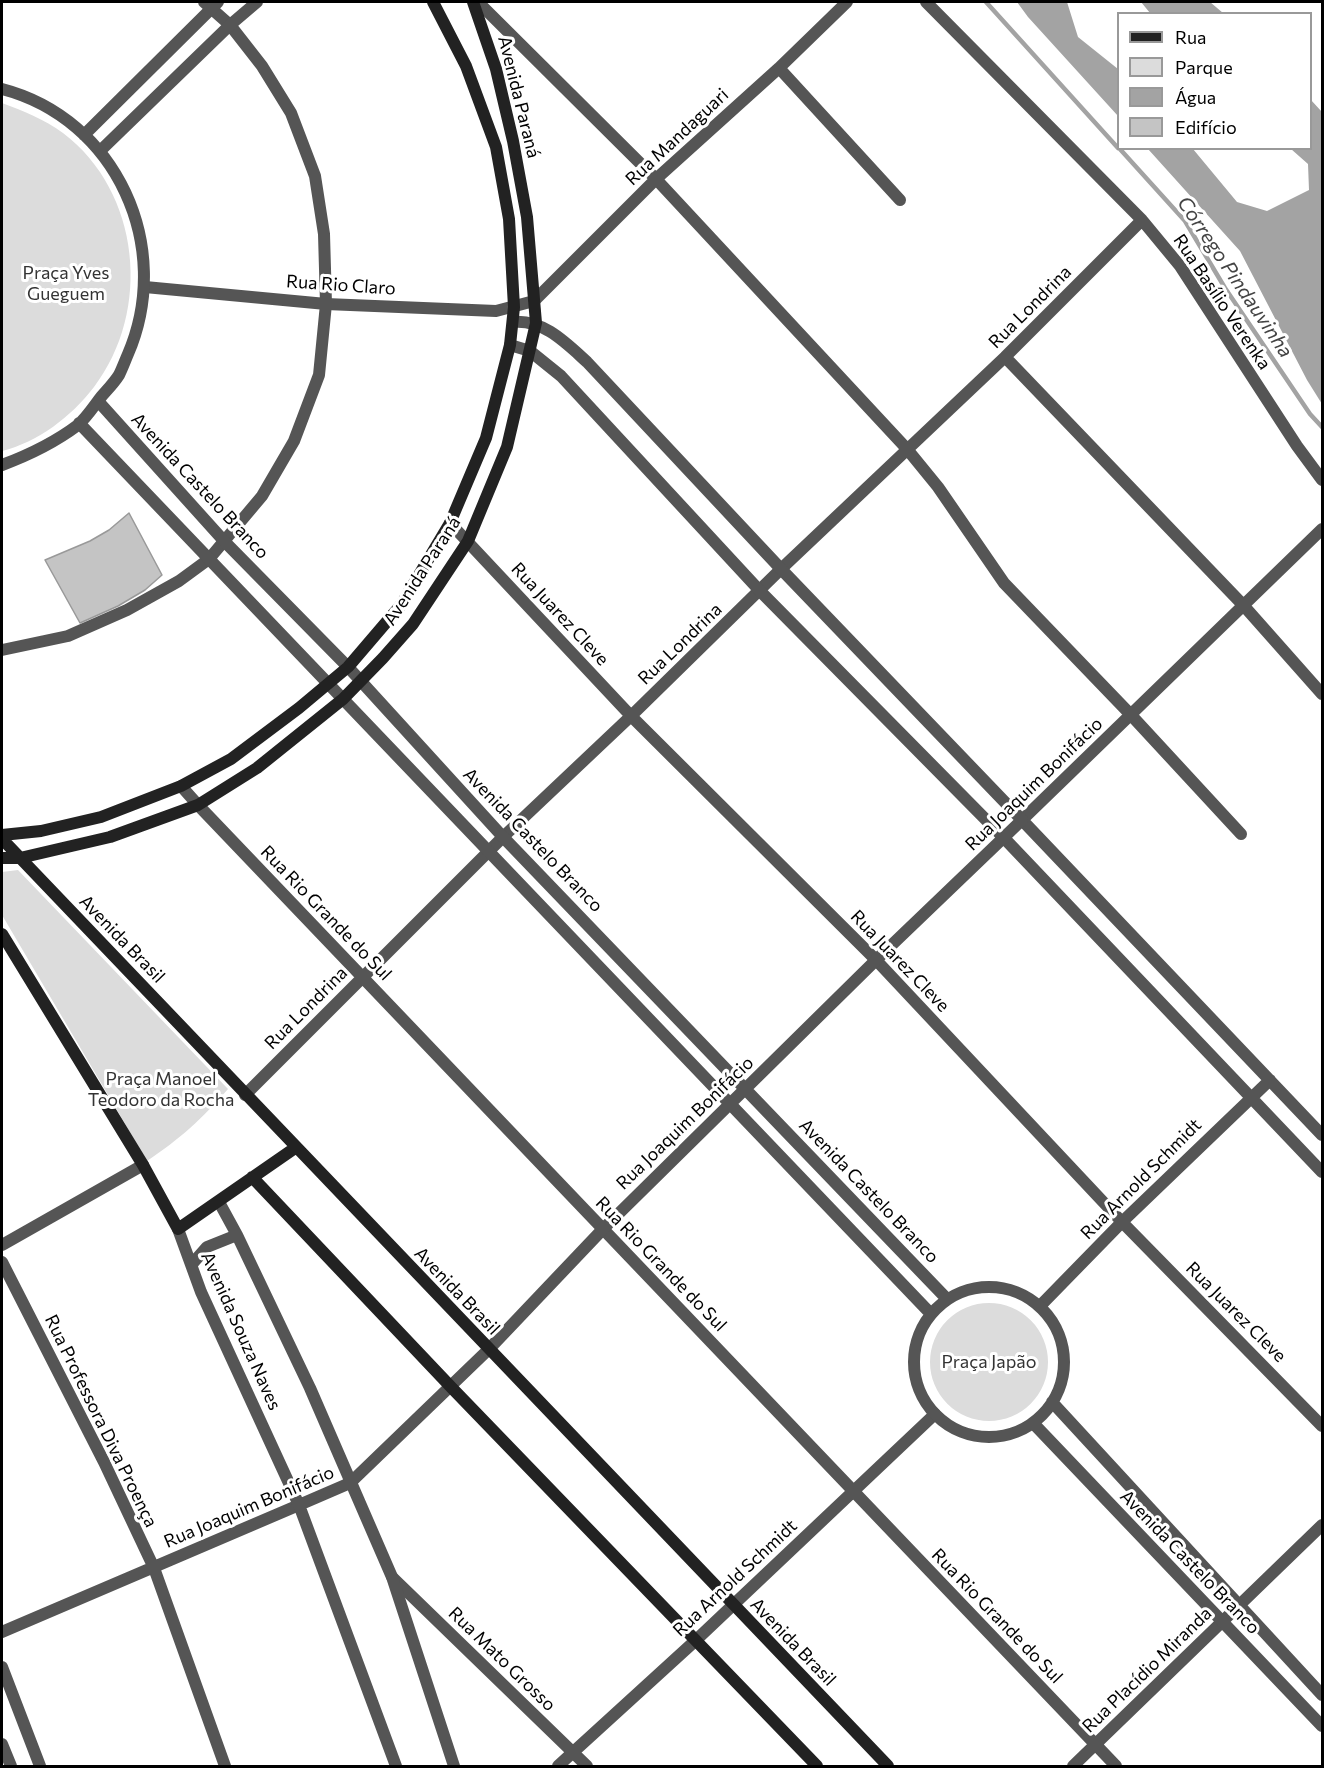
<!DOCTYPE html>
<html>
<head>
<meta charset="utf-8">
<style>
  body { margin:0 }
  #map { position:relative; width:1324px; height:1768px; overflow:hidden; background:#fff; font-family:Commissioner,sans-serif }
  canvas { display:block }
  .frame { position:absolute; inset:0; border:3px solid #000; pointer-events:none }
  .legend { position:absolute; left:1117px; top:12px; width:195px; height:138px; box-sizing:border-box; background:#fff; border:2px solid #999; margin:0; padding:8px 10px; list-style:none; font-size:18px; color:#000 }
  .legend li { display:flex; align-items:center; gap:12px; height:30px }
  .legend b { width:30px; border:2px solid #999 }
</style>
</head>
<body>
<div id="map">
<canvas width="1324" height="1768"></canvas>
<div class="frame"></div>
<ul class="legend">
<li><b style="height:8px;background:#222"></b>Rua</li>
<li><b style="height:16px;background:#dcdcdc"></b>Parque</li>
<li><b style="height:16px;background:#a3a3a3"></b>Água</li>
<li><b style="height:16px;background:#c4c4c4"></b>Edifício</li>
</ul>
</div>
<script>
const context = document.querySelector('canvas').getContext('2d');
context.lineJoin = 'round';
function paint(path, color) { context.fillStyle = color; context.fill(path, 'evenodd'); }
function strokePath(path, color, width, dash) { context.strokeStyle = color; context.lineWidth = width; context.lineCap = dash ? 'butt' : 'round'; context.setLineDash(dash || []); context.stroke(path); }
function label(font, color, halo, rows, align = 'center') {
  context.font = font + ' Commissioner,sans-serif'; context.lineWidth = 6; context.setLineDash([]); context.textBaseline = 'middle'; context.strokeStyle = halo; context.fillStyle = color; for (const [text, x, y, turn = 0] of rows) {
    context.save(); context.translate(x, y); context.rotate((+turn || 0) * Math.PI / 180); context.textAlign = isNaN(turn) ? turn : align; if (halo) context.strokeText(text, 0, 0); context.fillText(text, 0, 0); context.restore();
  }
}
paint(new Path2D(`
  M 2,103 C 23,111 44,119 63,133 C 141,192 152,311 94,387 C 71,417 38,442 2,451 Z
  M 18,870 L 228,1089 C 201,1120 181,1138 147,1161 L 2,915 L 2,872 Z
  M930 1362a59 59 0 1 1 118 0a59 59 0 1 1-118 0Z`), '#dcdcdc');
paint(new Path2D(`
  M 1017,2 L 1067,2 L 1078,37 L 1118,69 L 1118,116 L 1028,17 Z
  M 1141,2 L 1210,2 L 1223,13 L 1150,13 Z
  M 1311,100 L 1322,112 L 1322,404 L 1307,380 L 1240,251 L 1148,149 L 1193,149 L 1237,202 L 1267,211 L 1309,190 L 1308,164 L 1291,149 L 1310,148 Z`), '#a3a3a3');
strokePath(new Path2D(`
  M 986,2 L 1118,148
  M 1119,148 L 1185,221 L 1225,288 L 1310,414 L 1322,427`), '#a3a3a3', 4.5);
const building = new Path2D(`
  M 129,513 L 162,575 L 145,590 L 118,606 L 80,623 L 45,560 L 90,541 L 109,530 Z`);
paint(building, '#c4c4c4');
strokePath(building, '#999', 1.5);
strokePath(new Path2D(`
  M 478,2 L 656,179 L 907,449 L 938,487 L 1004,583 L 1131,715 L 1241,834
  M 926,2 L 1142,220 L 1180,266 L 1297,446 L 1322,480
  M 779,68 L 900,200
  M 145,287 L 326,304 L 496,311 L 534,301 L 656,179 L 779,68 L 847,2
  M 1005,357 L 1244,606 L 1322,694
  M 450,523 L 631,716 L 876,960 L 1122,1222 L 1322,1426
  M 1322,529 L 1022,820 L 1322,1135
  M 2,650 L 68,636 L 127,610 L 179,581 L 209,559 L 262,496 L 294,441 L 319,375 L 326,304 L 324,234 L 315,176 L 291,113 L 262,66 L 230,25 L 204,2
  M 181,786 L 198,805 L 1116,1766
  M 1004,838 L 1322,1172
  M 245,1095 L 503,837 L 631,716 L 781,569 L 1005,357 L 1142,220
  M 2,1245 L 143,1165
  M 2,1262 L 104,1462 L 154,1568 L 225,1766
  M 1040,1306 L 1122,1222 L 1270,1080
  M 392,1577 L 587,1766
  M 2,1632 L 299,1505
  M 558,1766 L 695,1641 L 935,1414
  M 1073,1766 L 1322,1525`), '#555', 12);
strokePath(new Path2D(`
  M 2,89 C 117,119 174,247 128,354 C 125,361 122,369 119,375 C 114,383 107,390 101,397 C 94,406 87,417 78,425 C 54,443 29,455 2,465
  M 84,135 L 218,2
  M 100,151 L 230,25 L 257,2
  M 510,345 L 530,351 L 561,376 L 760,591 L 1004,838
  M 98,401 L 224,541 L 348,667 L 503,837 L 947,1299
  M 79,423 L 931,1314
  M 219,1202 L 237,1235 L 310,1388 L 392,1577 L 454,1766
  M 178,1229 L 201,1292 L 299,1505 L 396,1766
  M 192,1264 L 207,1247 L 237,1235
  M914 1362a75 75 0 1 1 150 0a75 75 0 1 1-150 0Z
  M 1052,1402 L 1322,1695
  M 1033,1423 L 1322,1726
  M 299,1505 L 350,1483 L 489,1349 L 603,1229 L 876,960 L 1022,820 L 781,569 L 587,362 C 566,343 543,319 513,322
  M 2,1667 L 40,1766
  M 2,1744 L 11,1766`), '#555', 12);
strokePath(new Path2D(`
  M 2,835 L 41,831 L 101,817 L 181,786 L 231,759 L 299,708 L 348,667 L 401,605 L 450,523 L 486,438 L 510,345 L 514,307 L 509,219 L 496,147 L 466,66 L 433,2
  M 2,839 L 888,1766
  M 2,858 L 20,858 L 110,837 L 198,805 L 257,768 L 343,699 L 383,658 L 413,624 L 468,541 L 507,447 L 536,323 L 527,217 L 513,141 L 496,69 L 473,2
  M 2,934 L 143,1165 L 178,1229 L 295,1148
  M 252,1177 L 451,1387 L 817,1766`), '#222', 12);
label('18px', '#000', '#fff', [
  ["Avenida Paraná",519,97,76],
  ["Rua Mandaguari",677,137,-43],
  ["Rua Rio Claro",341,285,4],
  ["Rua Basílio Verenka",1222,302,56],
  ["Rua Londrina",1030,307,-45],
  ["Avenida Castelo Branco",200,486,47],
  ["Avenida Paraná",422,571,-57],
  ["Rua Juarez Cleve",560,614,47],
  ["Rua Londrina",680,644,-44],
  ["Rua Joaquim Bonifácio",1034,784,-44],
  ["Avenida Castelo Branco",533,840,46],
  ["Rua Rio Grande do Sul",326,913,46],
  ["Avenida Brasil",122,939,46],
  ["Rua Juarez Cleve",900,961,46],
  ["Rua Londrina",306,1008,-45],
  ["Rua Joaquim Bonifácio",685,1123,-44],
  ["Rua Arnold Schmidt",1141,1179,-45],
  ["Avenida Castelo Branco",869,1191,46],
  ["Rua Rio Grande do Sul",661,1264,46],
  ["Avenida Brasil",457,1291,46],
  ["Rua Juarez Cleve",1236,1312,45],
  ["Avenida Souza Naves",241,1331,66],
  ["Rua Professora Diva Proença",101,1421,64],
  ["Rua Joaquim Bonifácio",249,1507,-23],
  ["Avenida Castelo Branco",1190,1562,46],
  ["Rua Arnold Schmidt",735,1578,-43],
  ["Rua Rio Grande do Sul",997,1616,46],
  ["Avenida Brasil",793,1642,46],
  ["Rua Mato Grosso",502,1659,44],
  ["Rua Placídio Miranda",1147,1670,-44]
]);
label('18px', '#333', '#fff', [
  ["Praça Yves",66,273],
  ["Gueguem",66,294],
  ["Praça Manoel",161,1079],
  ["Teodoro da Rocha",161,1100],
  ["Praça Japão",989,1362]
]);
label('italic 20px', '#444', '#fff', [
  ["Córrego Pindauvinha",1235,277,56]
]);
</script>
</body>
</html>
